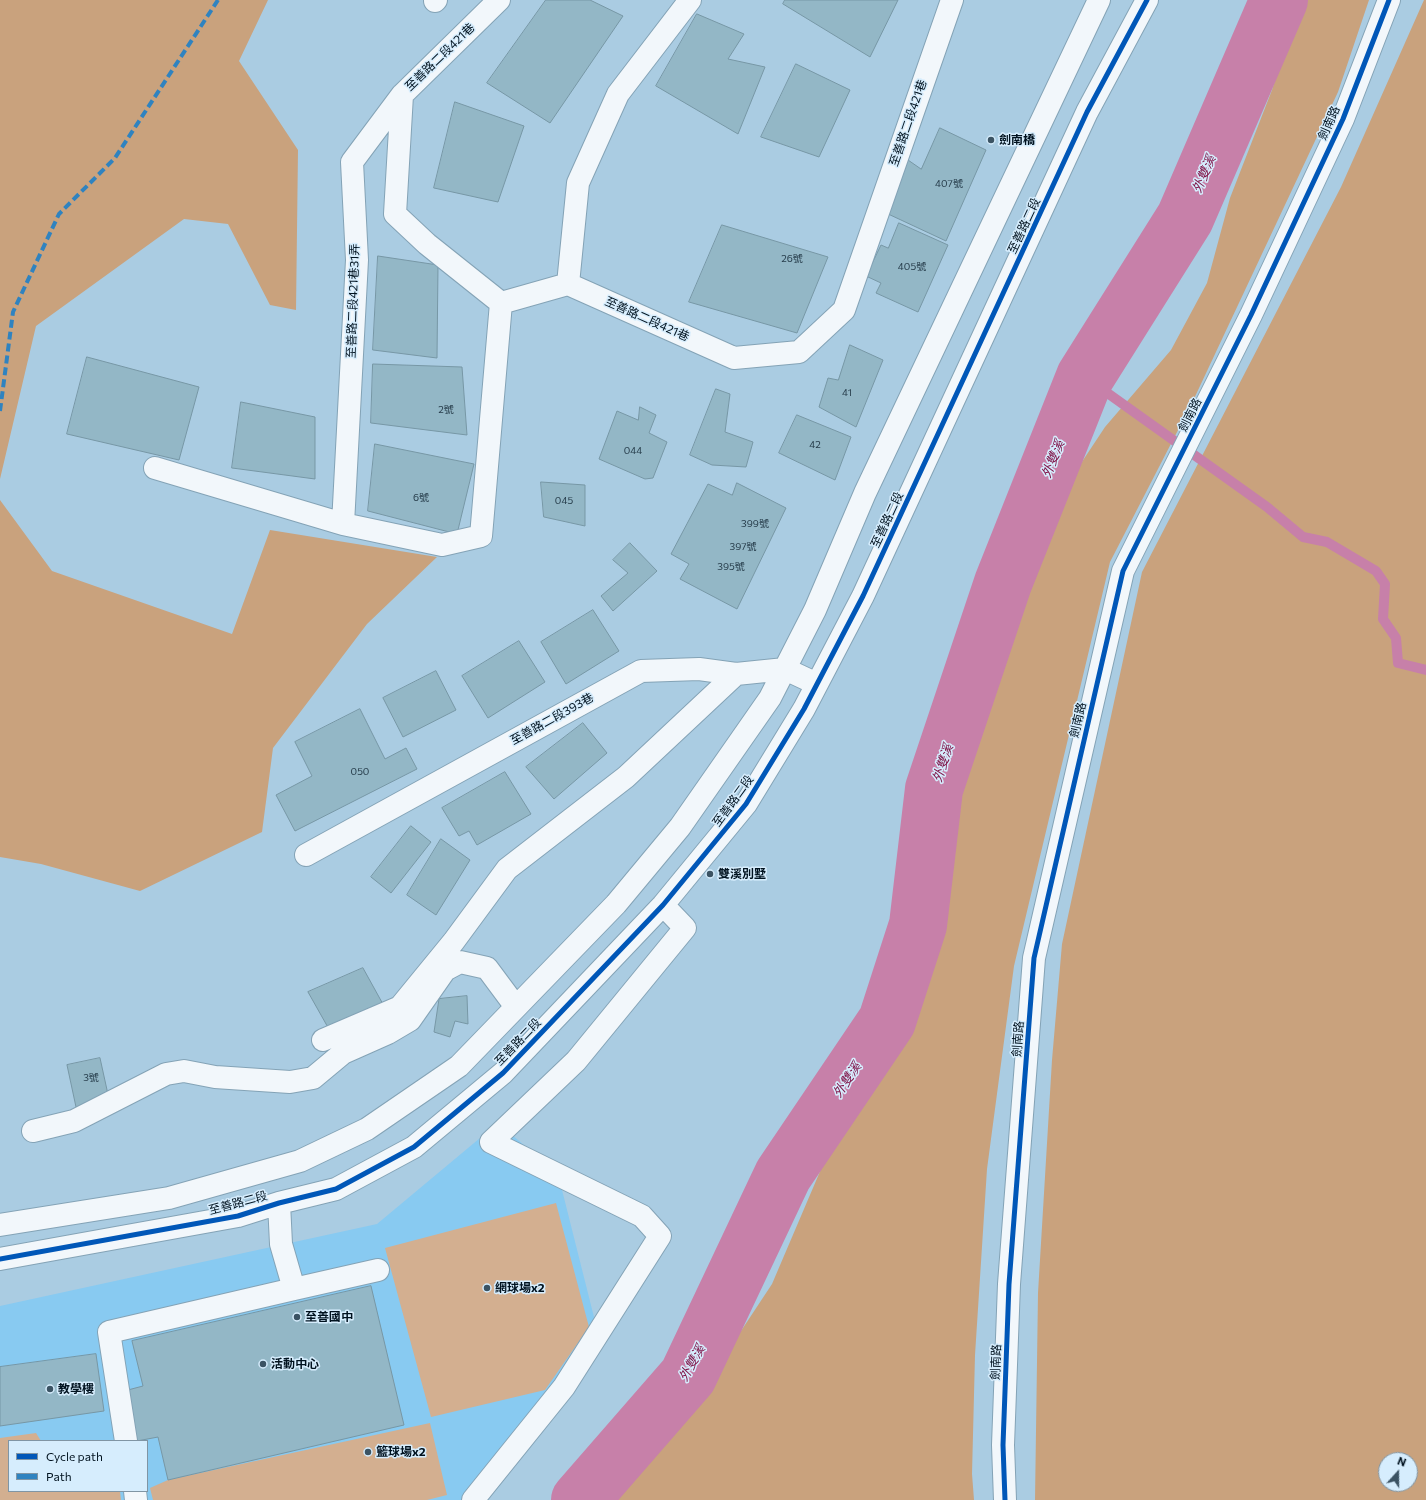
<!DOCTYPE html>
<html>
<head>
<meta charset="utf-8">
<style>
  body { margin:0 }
  #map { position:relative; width:1426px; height:1500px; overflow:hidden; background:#aacce2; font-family:Commissioner,sans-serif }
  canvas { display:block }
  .legend { position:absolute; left:8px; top:1440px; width:140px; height:52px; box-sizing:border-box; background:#d6edfd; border:1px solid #8095a4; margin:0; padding:5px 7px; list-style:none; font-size:12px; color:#00121f }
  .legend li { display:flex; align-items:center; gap:8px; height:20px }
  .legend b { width:20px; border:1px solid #8095a4 }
  .north { position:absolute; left:1378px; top:1452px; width:40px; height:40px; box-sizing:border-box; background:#d6edfd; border:1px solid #8095a4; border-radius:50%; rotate:21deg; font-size:11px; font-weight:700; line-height:16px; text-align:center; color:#00121f }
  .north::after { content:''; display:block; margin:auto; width:14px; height:18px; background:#3b5363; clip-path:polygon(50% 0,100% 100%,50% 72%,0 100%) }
</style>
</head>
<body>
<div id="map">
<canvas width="1426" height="1500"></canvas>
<ul class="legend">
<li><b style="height:5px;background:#0057b8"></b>Cycle path</li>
<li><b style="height:5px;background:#2f83c0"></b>Path</li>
</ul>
<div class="north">N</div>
</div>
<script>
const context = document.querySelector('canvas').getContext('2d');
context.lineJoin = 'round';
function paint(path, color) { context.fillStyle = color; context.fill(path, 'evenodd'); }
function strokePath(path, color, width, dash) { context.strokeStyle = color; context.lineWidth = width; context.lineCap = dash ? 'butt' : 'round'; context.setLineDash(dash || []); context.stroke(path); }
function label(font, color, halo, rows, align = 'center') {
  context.font = font + ' Commissioner,"Noto Sans TC",sans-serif'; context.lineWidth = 3; context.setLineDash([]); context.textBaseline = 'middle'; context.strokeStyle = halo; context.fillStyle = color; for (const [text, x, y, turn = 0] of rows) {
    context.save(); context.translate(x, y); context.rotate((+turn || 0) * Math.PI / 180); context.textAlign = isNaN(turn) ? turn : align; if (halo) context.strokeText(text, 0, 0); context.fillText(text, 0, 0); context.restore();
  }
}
paint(new Path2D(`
  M 498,1123 L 558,1174 L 597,1329 L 464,1500 L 0,1500 L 0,1306 L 377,1224 ZM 9,1441 L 147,1441 L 147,1491 L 9,1491 Z`), '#88caf1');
paint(new Path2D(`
  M 556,1203 L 589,1327 L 545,1390 L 431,1417 L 385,1248 Z
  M 430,1423 L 447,1495 L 427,1500 L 153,1500 L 150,1488 L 168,1480 Z
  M 36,1433 L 41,1441 L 9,1441 L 9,1491 L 120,1491 L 121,1500 L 0,1500 L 0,1438 Z`), '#d3af90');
paint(new Path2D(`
  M 0,0 L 268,0 L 239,61 L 298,150 L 296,310 L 270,305 L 228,224 L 184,219 L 36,326 L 0,479 Z
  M 1300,0 L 1369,0 L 1338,92 L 1192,403 L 1110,562 L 1014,966 L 987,1169 L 975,1355 L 972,1474 L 974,1500 L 605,1500 L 702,1390 L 772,1284 L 833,1141 L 883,1062 L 926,957 L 969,756 L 993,668 L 1062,492 L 1105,427 L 1171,350 L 1207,283 L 1230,198 L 1272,90 Z
  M 1424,0 L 1426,0 L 1426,1500 L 1035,1500 L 1038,1293 L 1052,1060 L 1062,944 L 1142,572 L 1341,187 ZM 1386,1460 L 1410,1460 L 1410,1484 L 1386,1484 Z
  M 0,500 L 52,571 L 232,634 L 270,530 L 437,557 L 367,624 L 273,748 L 262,832 L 140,891 L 41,864 L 0,857 Z`), '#c9a27d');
strokePath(new Path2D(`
  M 1085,377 L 1267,507 L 1303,537 L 1327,542 L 1376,571 L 1385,584 L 1383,619 L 1396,638 L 1398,663 L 1426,670`), '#c780a9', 10);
strokePath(new Path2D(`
  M 580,1500 L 688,1376 L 783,1175 L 887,1021 L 918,925 L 934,789 L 1003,583 L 1085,377 L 1185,218 L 1279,0`), '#c780a9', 58);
const building = new Path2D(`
  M 546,0 L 590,0 L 623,16 L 550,123 L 487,83 Z
  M 785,0 L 898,0 L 870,57 L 783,4 Z
  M 697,14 L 744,34 L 728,59 L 765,67 L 738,134 L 656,86 Z
  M 796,64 L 850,90 L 819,157 L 761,137 Z
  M 455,102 L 524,126 L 498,202 L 434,188 Z
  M 940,128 L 986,150 L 946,241 L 886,213 L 908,160 L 921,169 Z
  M 899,223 L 948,245 L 918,312 L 876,293 L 881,283 L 866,276 L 881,245 L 888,248 Z
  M 722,225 L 828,257 L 797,333 L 689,302 Z
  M 378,256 L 438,265 L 437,358 L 373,350 Z
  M 850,345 L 883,360 L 856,427 L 819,407 L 828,378 L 838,380 Z
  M 87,357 L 199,387 L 179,460 L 67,434 Z
  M 373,364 L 462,367 L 467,435 L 371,423 Z
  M 716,389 L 730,394 L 725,432 L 753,442 L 746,467 L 712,465 L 690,455 Z
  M 241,402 L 315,417 L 315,479 L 232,468 Z
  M 640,407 L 656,415 L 649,433 L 667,442 L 653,478 L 645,479 L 599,459 L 617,411 L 638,420 Z
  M 797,415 L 851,437 L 835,480 L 779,453 Z
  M 375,444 L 474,464 L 457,534 L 368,511 Z
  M 541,482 L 585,485 L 585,526 L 544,517 Z
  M 737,483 L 786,508 L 737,609 L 680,579 L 689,564 L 671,554 L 708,484 L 732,495 Z
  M 630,543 L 657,571 L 613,611 L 601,596 L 628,573 L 613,560 Z
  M 593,610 L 619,651 L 566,684 L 541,642 Z
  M 519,641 L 545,682 L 488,718 L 462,676 Z
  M 436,671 L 456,710 L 403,737 L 383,698 Z
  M 360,709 L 385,759 L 406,748 L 417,769 L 295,831 L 276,795 L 312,776 L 295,742 Z
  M 583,723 L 607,753 L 554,799 L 526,767 Z
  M 505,772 L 531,814 L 477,845 L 469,831 L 459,836 L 442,808 Z
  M 411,826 L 431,842 L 391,893 L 371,877 Z
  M 441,839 L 470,860 L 436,915 L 407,895 Z
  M 363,968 L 384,1006 L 330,1031 L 308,992 Z
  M 467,996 L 468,1024 L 455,1021 L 450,1037 L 434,1032 L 439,999 Z
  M 100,1058 L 109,1099 L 76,1107 L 67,1065 Z
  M 371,1286 L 404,1425 L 168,1480 L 158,1437 L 137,1441 L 124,1391 L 143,1386 L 132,1341 Z
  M 96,1354 L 104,1411 L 0,1426 L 0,1367 Z`);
paint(building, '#93b7c6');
strokePath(building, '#7797a5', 1);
const minor = new Path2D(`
  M 499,0 L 402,95 L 395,214 L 427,244 L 501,303 L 568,284 L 734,358 L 799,352 L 844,310 L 952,0
  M 435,1 L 436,0
  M 568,284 L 578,183 L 618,94 L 690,0
  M 155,468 L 343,524 L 442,545 L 481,536 L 501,303
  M 343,524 L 357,260 L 352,162 L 402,95
  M 306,855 L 641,671 L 699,669 L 736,674 L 785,669 L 817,684
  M 323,1040 L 400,1007 L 454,941 L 507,869 L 626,777 L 736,674
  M 33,1131 L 74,1121 L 166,1074 L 184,1071 L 215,1077 L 290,1082 L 313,1078 L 343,1053 L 388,1033 L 410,1020 L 445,970 L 460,962 L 487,968 L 516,1007
  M 0,1225 L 169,1198 L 300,1161 L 367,1129 L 459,1066 L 616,904 L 680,827 L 770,698 L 815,610 L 865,493 L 1099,0
  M 0,1259 L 238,1216 L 279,1203 L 336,1189 L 414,1147 L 503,1073 L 663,905 L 746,804 L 804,709 L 863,596 L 1087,112 L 1147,0
  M 294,1289 L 378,1270
  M 126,1441 L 109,1332 L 294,1289 L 281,1244 L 279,1203
  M 135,1491 L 136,1500
  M 473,1500 L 564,1387 L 660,1236 L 642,1216 L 491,1142 L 576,1061 L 685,928 L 663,905
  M 1005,1500 L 1003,1445 L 1009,1284 L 1034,958 L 1123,571 L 1251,315 L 1343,119 L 1389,0`);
strokePath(minor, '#84a3b6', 24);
strokePath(minor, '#f2f7fb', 22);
strokePath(new Path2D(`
  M 0,411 L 13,312 L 59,214 L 115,158 L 218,0`), '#2f83c0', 4, [8, 4]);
strokePath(new Path2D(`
  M 0,1259 L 238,1216 L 279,1203 L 336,1189 L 414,1147 L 503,1073 L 663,905 L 746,804 L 804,709 L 863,596 L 1087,112 L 1147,0
  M 1005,1500 L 1003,1445 L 1009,1284 L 1034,958 L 1123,571 L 1251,315 L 1343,119 L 1389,0`), '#0057b8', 5);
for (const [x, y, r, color] of [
  [991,140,4,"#3b5363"],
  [710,874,4,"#3b5363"],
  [487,1288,4,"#3b5363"],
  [297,1317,4,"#3b5363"],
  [263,1364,4,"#3b5363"],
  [50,1389,4,"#3b5363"],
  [368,1452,4,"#3b5363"]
]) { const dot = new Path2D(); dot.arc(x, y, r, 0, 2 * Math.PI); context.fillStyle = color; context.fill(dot); strokePath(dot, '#d6edfd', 1.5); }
label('10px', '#263c4a', null, [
  ["407號",949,184],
  ["26號",792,259],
  ["405號",912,267],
  ["41",847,393],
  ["2號",446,410],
  ["42",815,445],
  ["044",633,451],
  ["6號",421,498],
  ["045",564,501],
  ["399號",755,524],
  ["397號",743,547],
  ["395號",731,567],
  ["050",360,772],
  ["3號",91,1078]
]);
label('12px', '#00121f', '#d6edfd', [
  ["至善路二段421巷",440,57,-44],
  ["至善路二段421巷",908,123,-71],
  ["劍南路",1329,123,-66],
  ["至善路二段",1024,226,-65],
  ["至善路二段421巷31弄",353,301,-88],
  ["至善路二段421巷",647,319,24],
  ["劍南路",1190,415,-63],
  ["至善路二段",887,520,-65],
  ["至善路二段393巷",552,719,-29],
  ["劍南路",1078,720,-77],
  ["至善路二段",733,801,-54],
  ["劍南路",1018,1039,-86],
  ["至善路二段",518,1042,-46],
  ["至善路二段",238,1203,-15],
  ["劍南路",996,1362,-88]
]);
label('bold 12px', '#00121f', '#d6edfd', [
  ["劍南橋",999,140],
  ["雙溪別墅",718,874],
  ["網球場x2",495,1288],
  ["至善國中",305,1317],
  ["活動中心",271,1364],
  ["教學樓",58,1389],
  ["籃球場x2",376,1452]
], 'left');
label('italic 13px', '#82184c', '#d6edfd', [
  ["外雙溪",1204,174,-67],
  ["外雙溪",1053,459,-68],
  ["外雙溪",943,763,-72],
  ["外雙溪",847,1080,-56],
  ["外雙溪",692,1363,-61]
]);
</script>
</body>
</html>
